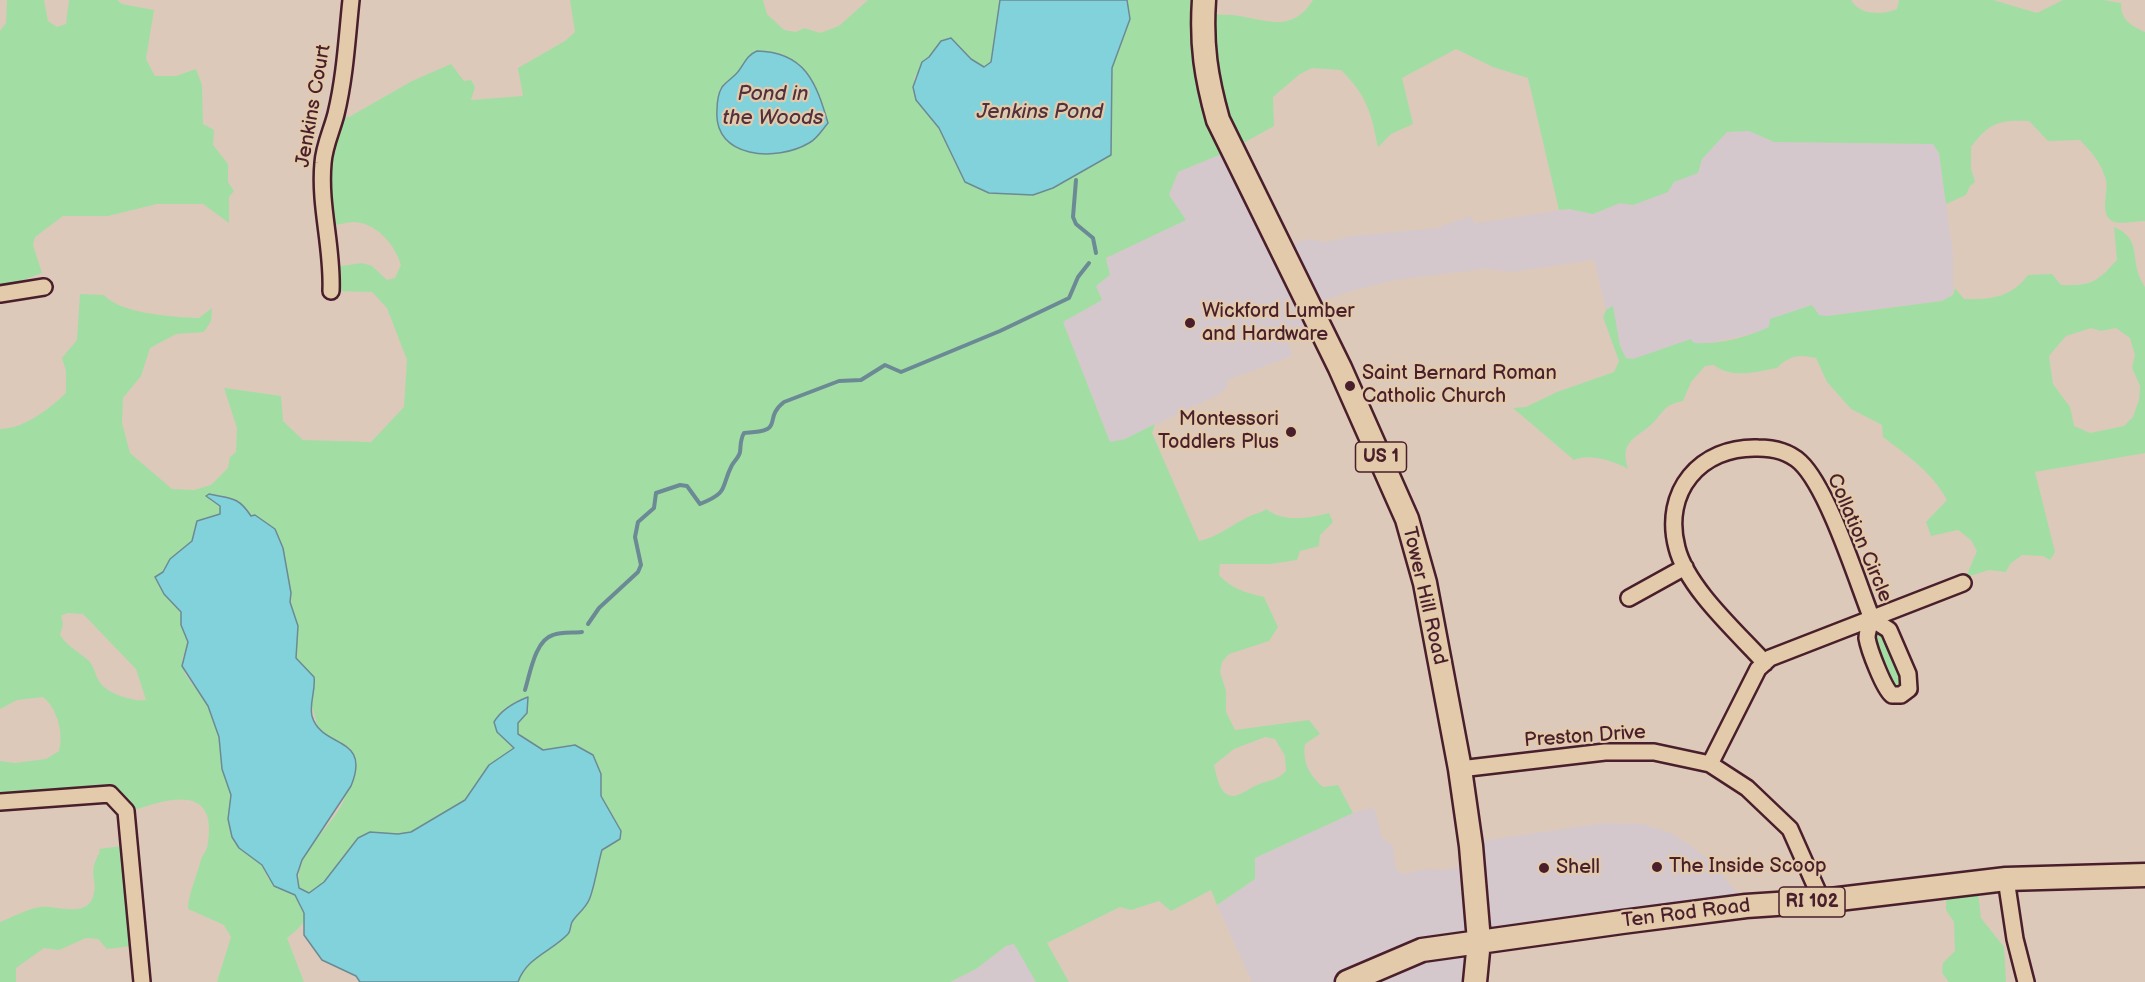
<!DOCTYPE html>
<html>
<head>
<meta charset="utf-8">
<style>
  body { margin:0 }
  canvas { display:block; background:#dcc9ba }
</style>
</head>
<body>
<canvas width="2145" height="982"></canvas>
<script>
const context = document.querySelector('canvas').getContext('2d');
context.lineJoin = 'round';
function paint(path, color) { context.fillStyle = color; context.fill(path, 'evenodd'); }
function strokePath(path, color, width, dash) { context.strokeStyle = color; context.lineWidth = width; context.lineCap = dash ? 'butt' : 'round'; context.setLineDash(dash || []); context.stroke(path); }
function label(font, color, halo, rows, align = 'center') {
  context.font = font + ' "Balsamiq Sans",sans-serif'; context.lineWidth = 4.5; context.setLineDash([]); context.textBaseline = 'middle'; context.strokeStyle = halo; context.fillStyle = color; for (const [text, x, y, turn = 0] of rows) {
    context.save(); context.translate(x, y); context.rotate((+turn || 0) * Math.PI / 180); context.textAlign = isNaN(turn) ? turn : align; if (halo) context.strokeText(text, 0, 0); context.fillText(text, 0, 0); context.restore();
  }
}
paint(new Path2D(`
  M 1749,131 L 1774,142 L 1933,144 L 1939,153 L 1953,254 L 1953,295 L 1942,301 L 1827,316 L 1819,315 L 1770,327 L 1756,333 L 1703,344 L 1694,343 L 1691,340 L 1633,359 L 1626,358 L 1620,346 L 1613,307 L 1606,310 L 1594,260 L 1513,272 L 1484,269 L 1397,280 L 1354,290 L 1309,306 L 1317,323 L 1288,341 L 1292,356 L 1228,380 L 1226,389 L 1218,395 L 1125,439 L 1110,442 L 1063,322 L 1096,286 L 1106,258 L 1185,220 L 1169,195 L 1178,172 L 1231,150 L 1280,249 L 1307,239 L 1327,242 L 1351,236 L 1436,228 L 1470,216 L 1475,223 L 1569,209 L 1593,214 L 1620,203 L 1633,205 L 1674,182 L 1698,173 L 1702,159 L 1727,132 Z
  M 1374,807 L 1382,838 L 1393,845 L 1395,865 L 1400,874 L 1427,869 L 1441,870 L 1460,867 L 1473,859 L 1473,842 L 1604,823 L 1643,824 L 1671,833 L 1690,845 L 1709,860 L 1743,899 L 1484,930 L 1477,982 L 1252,982 L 1217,905 L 1255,879 L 1254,858 L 1353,813 Z
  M 1015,944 L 1036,982 L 950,982 L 976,969 L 1006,946 Z`), '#d5c8cc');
paint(new Path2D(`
  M 7,0 L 44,0 L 48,21 L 57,27 L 66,24 L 69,0 L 117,0 L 122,4 L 154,10 L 146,59 L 155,76 L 176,76 L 196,69 L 202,85 L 203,124 L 214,130 L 213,145 L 228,164 L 228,182 L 234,191 L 229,197 L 229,223 L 203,204 L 157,204 L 108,216 L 63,216 L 35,237 L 33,245 L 42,273 L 0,289 L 0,31 L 6,23 Z
  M 570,0 L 763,0 L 767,14 L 784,30 L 796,32 L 804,28 L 820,33 L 839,26 L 868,0 L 1000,0 L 992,62 L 984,67 L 971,59 L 951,38 L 941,41 L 914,78 L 916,100 L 939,128 L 965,182 L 1053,188 L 1111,155 L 1112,68 L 1130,19 L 1127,0 L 1206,0 L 1206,14 C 1217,15 1229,14 1240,16 C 1269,21 1293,32 1313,0 L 1851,0 C 1860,16 1883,15 1897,9 L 1899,0 L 1993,0 L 2037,13 L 2063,0 L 2103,0 L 2121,3 C 2121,20 2130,25 2145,32 L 2145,221 C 2136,221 2119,225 2112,221 C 2099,213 2109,192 2106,180 C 2101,162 2092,153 2080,140 L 2048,141 L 2029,121 C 1999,120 1990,122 1971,147 L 1971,169 L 1975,182 L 1970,186 L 1966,195 L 1946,204 L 1939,153 L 1933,144 L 1774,142 L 1749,131 L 1727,132 L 1702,159 L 1698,173 L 1674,182 L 1668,192 L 1633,205 L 1620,203 L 1593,214 L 1569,209 L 1559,210 L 1528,78 L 1493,67 L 1456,49 L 1402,78 L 1413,124 L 1391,134 L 1378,147 C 1371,112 1367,96 1341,70 L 1312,68 L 1300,74 L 1273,97 L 1274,126 L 1231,150 L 1178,172 L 1169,195 L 1186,220 L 1106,258 L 1110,275 L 1096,286 L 1102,300 L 1063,322 L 1110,442 L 1125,439 L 1155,424 L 1152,433 L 1199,541 C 1218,537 1231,525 1248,517 C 1255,513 1260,514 1266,509 C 1283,523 1310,518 1329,513 L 1333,522 L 1320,535 L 1319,546 L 1300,551 L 1297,560 L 1270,564 L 1220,564 L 1219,575 C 1232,589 1246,593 1264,597 L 1278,627 L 1269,641 L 1229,654 L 1222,662 L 1220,672 L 1226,691 L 1226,712 L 1235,730 L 1309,720 L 1320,734 L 1305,744 C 1302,762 1310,776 1323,787 L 1338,785 L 1353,813 L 1255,858 L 1255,879 L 1217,905 L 1211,890 L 1171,911 L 1159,901 L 1131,910 L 1120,907 L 1047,943 L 1069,982 L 1036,982 L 1014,944 L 1006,946 L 976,969 L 950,982 L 518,982 C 527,957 551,952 568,934 C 571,931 570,926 572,922 C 577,914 585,909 589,900 C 594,890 598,863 602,850 L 620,839 L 621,831 L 601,796 L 601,774 L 575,745 L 543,750 L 518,734 L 518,723 L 527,712 L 528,698 L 504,709 L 494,722 L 497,732 L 514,748 L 489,765 L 465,800 L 411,832 L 398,834 L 370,832 L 358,838 L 324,882 L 309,893 L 299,888 C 293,852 331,830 344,800 C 350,786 349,764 351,749 L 324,734 L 317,725 L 312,705 L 314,677 L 296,658 L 298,626 L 290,602 L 291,593 L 283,548 L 275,529 L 255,515 L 251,516 C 239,496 231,499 209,494 L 210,500 L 220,506 L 220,514 L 197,521 L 192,541 L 170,559 L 163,572 L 158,576 L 164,594 L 174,603 L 183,618 L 181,625 L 188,642 L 182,660 L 185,674 L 208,706 L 219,737 L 222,769 L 231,795 L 228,819 L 239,848 L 262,865 L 268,878 L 282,890 L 295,895 C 308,919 309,921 287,938 L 304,982 L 217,982 L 231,937 L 224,925 L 188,909 C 188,895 197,875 201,860 C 202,855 206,852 207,848 C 220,783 170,797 129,812 L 109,794 L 0,803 L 0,761 L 15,763 L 46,759 L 59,751 C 64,733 57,708 43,697 L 17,700 L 0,709 L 0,429 C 24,429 49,409 66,393 L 66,371 L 62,358 L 77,340 L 80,294 L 104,295 C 121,314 173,317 199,318 L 212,308 L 211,321 L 204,332 L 176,334 L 150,348 L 141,376 L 123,398 L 122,423 L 130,453 L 172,489 L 194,490 L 211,485 L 228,468 L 230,457 L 236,452 L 237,428 L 224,388 L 281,396 L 283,421 L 303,440 L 371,442 L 404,407 L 407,360 L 387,308 L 372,292 L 334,291 L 335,267 L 362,263 L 372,266 L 387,280 L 395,278 L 401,265 C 395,245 377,223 354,222 C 347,222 338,225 330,226 L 323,191 L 340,118 L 349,117 L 412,81 L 451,64 L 464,81 L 471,80 L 475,87 L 471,100 L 523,96 L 518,68 L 565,41 L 575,32 ZM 67,613 L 83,614 L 136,669 L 146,700 C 133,702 105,693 99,681 C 95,675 94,665 88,660 C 78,651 69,648 60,635 L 63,624 L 61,616 ZM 1265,737 L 1275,739 L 1285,756 L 1286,771 C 1276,781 1269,780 1257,785 C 1251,787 1246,792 1240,794 C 1221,803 1217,778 1214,765 L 1234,749 Z
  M 2114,227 C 2145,240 2127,261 2145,287 L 2145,453 L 2035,472 L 2055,552 L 2050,560 L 2043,556 L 2022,555 L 2010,564 L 2006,572 L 1989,570 L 1966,577 L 1977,551 L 1971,540 L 1958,530 L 1931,536 L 1926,522 L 1947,500 C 1932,472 1908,456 1883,437 L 1882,425 L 1851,409 L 1827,382 L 1816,358 C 1800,354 1789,355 1777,368 C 1755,372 1732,379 1714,365 L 1705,366 L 1691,382 L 1683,401 C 1664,405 1665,410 1653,423 C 1636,439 1619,440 1628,469 C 1615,461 1588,453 1574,460 L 1513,408 L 1526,407 L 1557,392 L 1614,372 L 1619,361 L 1603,317 L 1606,310 L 1613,306 L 1620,346 L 1626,358 L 1633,359 L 1691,339 L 1694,343 C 1718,345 1748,337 1769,327 L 1770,319 L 1812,305 L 1819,315 L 1827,316 L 1942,301 L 1953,295 L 1955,288 L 1964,299 C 1991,300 2012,297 2028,275 L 2052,274 L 2061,285 C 2092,286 2097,282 2117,260 ZM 2091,328 L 2101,331 L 2116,328 L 2130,338 L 2135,355 L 2132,368 L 2140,386 L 2139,400 L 2133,417 L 2124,426 L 2090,433 L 2074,426 L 2070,407 L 2053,384 L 2049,356 L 2066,336 Z
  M 1882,631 L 1905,686 L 1894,692 L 1875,641 L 1878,633 Z
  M 129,845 L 132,946 L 107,949 L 98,939 L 86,938 L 59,950 L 44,948 L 16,968 L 16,982 L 0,982 L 0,922 C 13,917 27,909 40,907 C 55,905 86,918 93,897 C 99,879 86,875 100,852 L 99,849 Z
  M 1978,893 L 1981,918 L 2004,947 L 2006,982 L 1949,982 L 1942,973 L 1943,963 L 1955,951 L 1954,922 L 1946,910 L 1946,895 Z`), '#a2dea4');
const water = new Path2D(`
  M 1000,0 L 1127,0 L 1130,19 L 1112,68 L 1111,155 L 1053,188 L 1033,195 L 989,193 L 965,182 L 939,128 L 916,100 L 913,87 L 922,62 L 929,57 L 941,41 L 951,38 L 971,59 L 984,67 L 991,62 Z
  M 757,51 C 805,52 816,82 828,123 C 822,130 817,139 809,143 C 777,162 713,159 717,110 C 717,102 718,94 722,87 C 726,82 731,79 736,74 C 744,66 745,56 757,51 Z
  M 209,494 C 231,499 238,496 251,516 L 255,515 L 275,529 L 283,548 L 291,593 L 290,602 L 298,626 L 296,658 L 314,677 C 316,690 309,703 312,716 C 321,749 372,735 351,786 L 302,860 L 297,875 L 299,888 L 309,893 L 324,882 L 358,838 L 370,832 L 398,834 L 411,832 L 465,800 L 489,765 L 514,748 L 497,732 L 494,722 C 501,710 515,702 528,697 L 527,713 L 518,723 L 518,734 L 543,750 L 575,745 L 593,755 L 601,774 L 601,796 L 621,831 L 620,839 L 602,850 C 598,863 594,890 589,900 C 585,909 577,914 572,922 C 570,926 571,931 568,934 C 551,952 527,957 518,982 L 360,982 L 356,976 L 322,960 L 304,935 L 304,913 L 295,895 L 274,886 L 262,865 L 239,848 L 232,837 L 228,819 L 231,795 L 222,769 L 219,737 L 208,706 L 182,666 L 188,642 L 181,625 L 181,612 L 164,594 L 155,577 L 163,572 L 170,559 L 192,541 L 197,521 L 220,514 L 220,506 L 206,496 Z`);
paint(water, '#82d2db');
strokePath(water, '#6c8a95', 1.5);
strokePath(new Path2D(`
  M 1076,180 L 1073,217 L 1076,224 L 1093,238 L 1096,253
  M 588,624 L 599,608 L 638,572 L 641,565 L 635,537 L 638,522 L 654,508 L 656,493 L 680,485 L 687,486 L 700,504 C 730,492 720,488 732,465 C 735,460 739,457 740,452 C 741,444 740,440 744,433 C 788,431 761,420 784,402 L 839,381 L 861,380 L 885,365 L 901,372 L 1000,331 L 1069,298 L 1078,277 L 1089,263
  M 525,690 C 530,674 535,640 553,635 C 561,632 573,633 582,632`), '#6c8a95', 4);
const minor = new Path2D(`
  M 331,291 C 333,248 319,206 323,163 C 324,146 332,130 336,114 C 345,77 347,38 351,0
  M 0,294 L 44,287
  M 1629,598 L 1685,567
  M 1872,619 L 1889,630 L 1908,674 L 1909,689 L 1901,695 L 1892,695 C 1884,689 1869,650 1867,638 C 1867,632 1870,624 1872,619 Z
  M 1765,663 C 1738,633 1687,588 1677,548 C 1662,492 1700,446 1758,448 C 1774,448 1788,451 1800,462 C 1828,488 1857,581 1872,619
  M 1710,764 L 1758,669 L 1770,658 L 1963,583
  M 1460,769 L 1605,752 L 1654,752 L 1710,764 L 1747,788 L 1790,829 L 1822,901
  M 0,802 L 110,794 L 126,811 L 142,982
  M 2006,879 L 2015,939 L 2026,982`);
const primary = new Path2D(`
  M 1204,0 C 1201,45 1206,77 1218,120 L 1340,368 L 1407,519 L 1425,583 L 1460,769 L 1471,846 L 1479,941 L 1475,982
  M 1347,982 L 1422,950 L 1622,922 L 1746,906 L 1822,901 L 2006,879 L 2145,875`);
strokePath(minor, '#4a1f2b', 20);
strokePath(primary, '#4a1f2b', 27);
strokePath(minor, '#e2caab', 15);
strokePath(primary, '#e2caab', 22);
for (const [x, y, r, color] of [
  [1190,323,6,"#4a1f2b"],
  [1350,386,6,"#4a1f2b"],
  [1291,432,6,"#4a1f2b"],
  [1657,867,6,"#4a1f2b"],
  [1544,868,6,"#4a1f2b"]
]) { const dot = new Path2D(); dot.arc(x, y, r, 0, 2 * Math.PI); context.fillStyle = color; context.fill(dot); strokePath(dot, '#e2caab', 2); }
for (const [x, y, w] of [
  [1381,457,51],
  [1812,902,66]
]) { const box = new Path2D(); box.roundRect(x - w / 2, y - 15, w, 30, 4.5); context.fillStyle = '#e2caab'; context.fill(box); strokePath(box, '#4a1f2b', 1.5); }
label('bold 18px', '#4a1f2b', null, [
  ["US 1",1381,457],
  ["RI 102",1812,902]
]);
label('20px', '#4a1f2b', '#e2caab', [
  ["Jenkins Court",314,106,-80],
  ["Collation Circle",1859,538,67],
  ["Tower Hill Road",1424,596,77],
  ["Preston Drive",1585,737,-4],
  ["Ten Rod Road",1686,914,-7]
]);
label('20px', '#4a1f2b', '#e2caab', [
  ["Wickford Lumber",1202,312],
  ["and Hardware",1202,335],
  ["Saint Bernard Roman",1362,374],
  ["Catholic Church",1362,397],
  ["Montessori",1279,420,"right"],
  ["Toddlers Plus",1279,443,"right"],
  ["The Inside Scoop",1669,867],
  ["Shell",1556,868]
], 'left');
label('italic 21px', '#50313d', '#e2caab', [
  ["Pond in",773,95],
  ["the Woods",773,119],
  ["Jenkins Pond",1040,113]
]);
</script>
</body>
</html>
